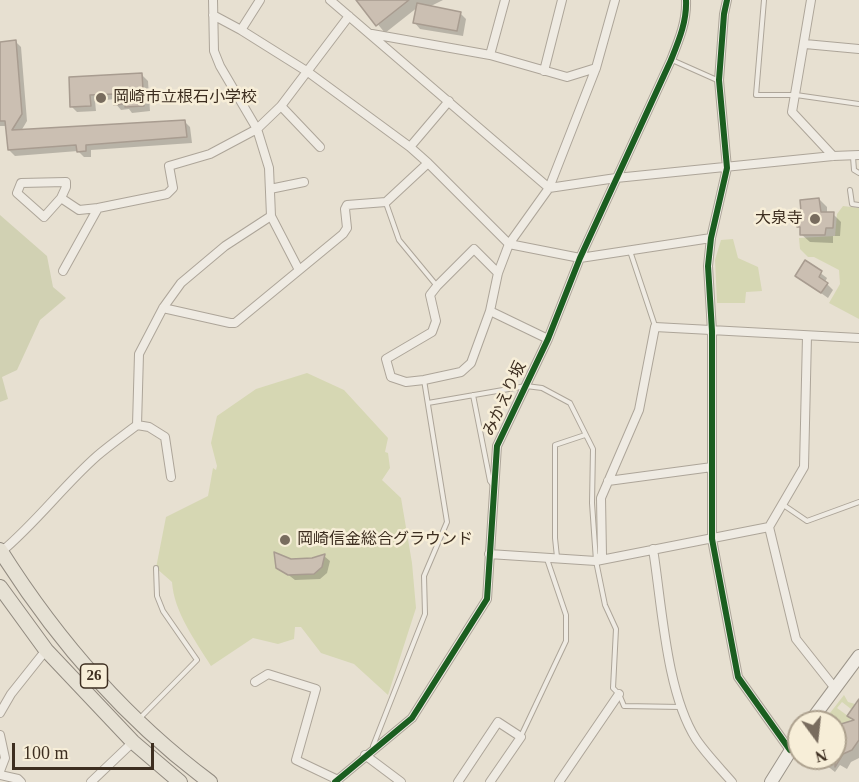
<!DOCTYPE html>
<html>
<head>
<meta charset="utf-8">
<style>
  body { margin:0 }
  #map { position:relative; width:859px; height:782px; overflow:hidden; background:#e7e0d1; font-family:"Times New Roman",serif }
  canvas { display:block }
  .north { position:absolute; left:787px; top:710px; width:60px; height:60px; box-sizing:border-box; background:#f7eed8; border:2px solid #ada18e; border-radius:50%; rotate:165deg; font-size:16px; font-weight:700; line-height:24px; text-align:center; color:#3d2e20 }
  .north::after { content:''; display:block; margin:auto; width:21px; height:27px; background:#786c5e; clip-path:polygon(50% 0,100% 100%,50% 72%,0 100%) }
  .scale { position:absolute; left:12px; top:743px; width:142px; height:27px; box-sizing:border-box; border:3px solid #3d2e20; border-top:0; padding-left:8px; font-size:18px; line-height:21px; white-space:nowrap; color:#3d2e20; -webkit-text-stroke:4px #f7eed8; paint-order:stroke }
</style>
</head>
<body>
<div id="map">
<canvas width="859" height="782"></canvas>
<div class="north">N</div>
<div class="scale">100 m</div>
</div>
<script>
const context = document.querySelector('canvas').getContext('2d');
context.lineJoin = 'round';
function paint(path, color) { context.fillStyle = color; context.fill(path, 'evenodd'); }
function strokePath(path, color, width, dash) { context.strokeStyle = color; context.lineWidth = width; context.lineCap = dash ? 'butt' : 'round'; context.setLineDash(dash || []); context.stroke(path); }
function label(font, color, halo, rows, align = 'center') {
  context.font = font + ' "Times New Roman","Noto Sans JP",serif'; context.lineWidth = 5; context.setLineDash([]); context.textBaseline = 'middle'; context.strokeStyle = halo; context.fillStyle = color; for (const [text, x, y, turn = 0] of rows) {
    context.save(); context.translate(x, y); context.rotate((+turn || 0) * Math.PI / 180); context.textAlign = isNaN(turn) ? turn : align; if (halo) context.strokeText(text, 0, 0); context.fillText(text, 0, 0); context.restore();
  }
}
paint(new Path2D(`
  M 843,206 L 859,208 L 859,319 L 829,303 L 840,284 L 839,270 L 814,257 L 808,257 L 800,249 L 799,238 L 835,236 L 837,214 Z
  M 733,239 L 738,258 L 758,267 L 762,291 L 746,292 L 745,303 L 717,303 L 715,260 L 721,240 Z
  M 307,373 L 344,390 L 388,438 L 385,452 L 388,453 L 390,468 L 382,480 L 401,498 L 412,563 L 416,608 L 388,695 L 354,664 L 321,653 L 301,627 L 295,627 L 294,639 L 278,644 L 253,638 L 211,666 C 195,640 174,612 172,582 L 156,568 L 166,517 L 208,496 L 213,468 L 216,470 L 217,466 L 211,443 L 217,416 L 256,389 Z
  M 844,695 L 848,702 L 855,704 L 851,709 L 842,702 L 837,708 L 848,716 L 854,714 L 849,722 L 835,726 L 835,722 L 823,722 Z`), '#d6d7b3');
paint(new Path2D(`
  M 0,215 L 47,256 L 53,287 L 66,298 L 40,320 L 17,370 L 2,377 L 8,399 L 0,402 Z`), '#d1d1b3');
paint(new Path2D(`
  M 358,0 L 443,0 L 429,7 L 460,13 L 466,19 L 463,36 L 420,29 L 415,23 L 418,7 L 385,33 Z
  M 15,41 L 21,47 L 27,121 L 21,131 L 184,121 L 190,127 L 192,143 L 91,150 L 91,157 L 84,157 L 78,151 L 15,156 L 9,150 L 7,126 L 0,126 L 0,43 Z
  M 142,75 L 148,81 L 150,111 L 132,113 L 129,109 L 121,110 L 116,104 L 115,99 L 95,101 L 96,111 L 77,112 L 71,106 L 71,78 Z
  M 819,199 L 827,207 L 827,213 L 833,214 L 841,222 L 840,236 L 833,236 L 833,243 L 810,242 L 801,234 L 802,229 L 799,226 L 803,213 Z
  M 806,262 L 827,278 L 825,282 L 833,290 L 828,298 L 797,276 Z
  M 324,556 L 330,561 L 327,573 L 320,579 L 295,580 L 278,567 L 290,560 L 312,560 Z
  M 859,703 L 859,758 L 851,762 L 847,769 L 840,765 L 835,772 L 817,758 L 835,758 L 835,733 L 855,722 L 849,715 Z`), '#0003');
const building = new Path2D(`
  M 356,0 L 409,0 L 376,26 Z
  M 417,3 L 461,12 L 457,31 L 413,23 Z
  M 16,40 L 22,114 L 12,130 L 185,120 L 187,137 L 86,145 L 86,151 L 77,152 L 76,145 L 8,150 L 5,121 L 0,121 L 0,42 Z
  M 142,73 L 144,106 L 125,107 L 125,104 L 114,105 L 114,94 L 90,95 L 91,106 L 70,107 L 69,77 Z
  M 819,198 L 821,212 L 834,212 L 833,228 L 826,228 L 825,235 L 800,235 L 800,227 L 797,227 L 797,212 L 801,212 L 800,200 Z
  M 805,260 L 822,271 L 819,277 L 828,283 L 821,293 L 795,276 Z
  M 274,552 L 291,559 L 312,558 L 325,554 L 322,567 L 314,574 L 288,575 L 276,568 Z
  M 859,699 L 859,740 L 852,750 L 843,754 L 835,767 L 835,732 L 841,724 L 854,720 L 847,716 Z`);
paint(building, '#cbbfb2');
strokePath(building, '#a89c90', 1.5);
const lane = new Path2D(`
  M 764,0 L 756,95 L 796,95 L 859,104
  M 672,60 L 717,80
  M 853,157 L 854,170 L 859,173
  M 850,190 L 852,204 L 859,205
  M 386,203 L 399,240 L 437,286
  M 630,251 L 655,326
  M 473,395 L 490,481 L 493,485
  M 428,403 L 526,386 L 542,388 L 570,403 L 593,449 L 592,503 L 596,561 L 605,605 L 616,629 L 613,688 L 619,694 L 624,706 L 681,707
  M 782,504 L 807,521 L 859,502
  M 557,557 L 555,538 L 555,445 L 585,435
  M 140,718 L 197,660 L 163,611 L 157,596 L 156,568
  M 521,736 L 566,641 L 566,615 L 547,559
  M 373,746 L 425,614 L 424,576 L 447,522 L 424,380`);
const street = new Path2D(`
  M 330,0 L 549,188 L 616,178 L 833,156 L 859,155
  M 727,0 L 724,14 L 719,80 L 727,168 L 711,238 L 708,266 L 712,331 L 712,539 L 738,677 L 790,750
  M 811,0 L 792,112 L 833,156
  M 213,15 L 241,30 L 308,72 L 410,147 L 428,163 L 509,244 L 580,258 L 711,238
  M 241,30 L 260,0
  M 372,34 L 490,55 L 567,77 L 596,68
  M 805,44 L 859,49
  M 490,55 L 505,0
  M 544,71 L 562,0
  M 281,106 L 320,147
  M 410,147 L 449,101
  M 270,189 L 304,182
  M 61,198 L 66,187 L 66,182 L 21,183 L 17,193 L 44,217 L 61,198 L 79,210 L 98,208
  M 271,216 L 299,270
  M 63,271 L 98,208 L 167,194 L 173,188 L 169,166 L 210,154 L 257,129 L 220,66 L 214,51 L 213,0
  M 498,273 L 474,249 L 437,286 L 430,295 L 436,321 L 432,332 L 386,359 L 391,377 L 406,382 L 424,380 L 461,372 L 471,363 L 490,311 L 498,273 L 509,244 L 549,188 L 596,68 L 615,0
  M 163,308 L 230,323 L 235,323 L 343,234 L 347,228 L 345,209 L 347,205 L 386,202 L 428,163
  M 490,311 L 548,339
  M 807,336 L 804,467 L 769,527 L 796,639 L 834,687
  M 137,425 L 149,427 L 165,437 L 171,477
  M 608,481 L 712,467
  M 653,549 C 662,605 666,692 696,739 C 706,754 720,768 732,782
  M 1,552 C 36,523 63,486 97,456 C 110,445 124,435 137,425 L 139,354 L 163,308 L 181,283 L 225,246 L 271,216 L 269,168 L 257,129 L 281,106 L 349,16
  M 489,554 L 596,561 L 769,527
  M 596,561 L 602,555 L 601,498 L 639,410 L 655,327 L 859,338
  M 255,682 L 268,674 L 316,689 L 296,760 L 336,779
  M 0,713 L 11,694 L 46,650
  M 0,735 L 5,758 L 0,771
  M 365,755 L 401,782
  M 0,775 L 18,779 L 21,782
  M 91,782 L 133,742
  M 335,782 L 412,718 L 487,599 L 497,446 L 548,339 L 580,258 L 671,60 C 679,40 687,21 686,0
  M 458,782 L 498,722 L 521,737 L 490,782
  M 559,782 L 619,694`);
const secondary = new Path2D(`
  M 810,722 L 859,656
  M 771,782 L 799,737`);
const primary = new Path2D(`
  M 0,550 C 56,639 125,719 210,782
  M 0,587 L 46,650 L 133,742 L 180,782`);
strokePath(lane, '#ada599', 6);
strokePath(street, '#ada599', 10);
strokePath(secondary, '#9c958a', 14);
strokePath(primary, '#928b80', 16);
strokePath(lane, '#efebe3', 4);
strokePath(street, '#efebe3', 8);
strokePath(secondary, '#efebe3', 12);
strokePath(primary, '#e6e1d4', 14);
strokePath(new Path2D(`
  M 727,0 L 724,14 L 719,80 L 727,168 L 711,238 L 708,266 L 712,331 L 712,539 L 738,677 L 790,750
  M 335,782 L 412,718 L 487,599 L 497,446 L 548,339 L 580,258 L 671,60 C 679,40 687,21 686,0`), '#1b5e20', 6);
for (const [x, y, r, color] of [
  [101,98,6,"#786c5e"],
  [815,219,6,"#786c5e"],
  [285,540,6,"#786c5e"]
]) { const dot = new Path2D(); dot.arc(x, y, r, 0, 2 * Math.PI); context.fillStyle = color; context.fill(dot); strokePath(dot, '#f7eed8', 2); }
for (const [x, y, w] of [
  [94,676,27]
]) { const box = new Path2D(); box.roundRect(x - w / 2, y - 12, w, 24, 4.5); context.fillStyle = '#f7eed8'; context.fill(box); strokePath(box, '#3d2e20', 1.5); }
label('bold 15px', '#3d2e20', null, [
  ["26",94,676]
]);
label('16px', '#3d2e20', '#f7eed8', [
  ["岡崎市立根石小学校",113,98],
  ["大泉寺",803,219,"right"],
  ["岡崎信金総合グラウンド",297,540]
], 'left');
label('16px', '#3d2e20', '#f7eed8', [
  ["みかえり坂",505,399,-65]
]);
</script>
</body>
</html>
